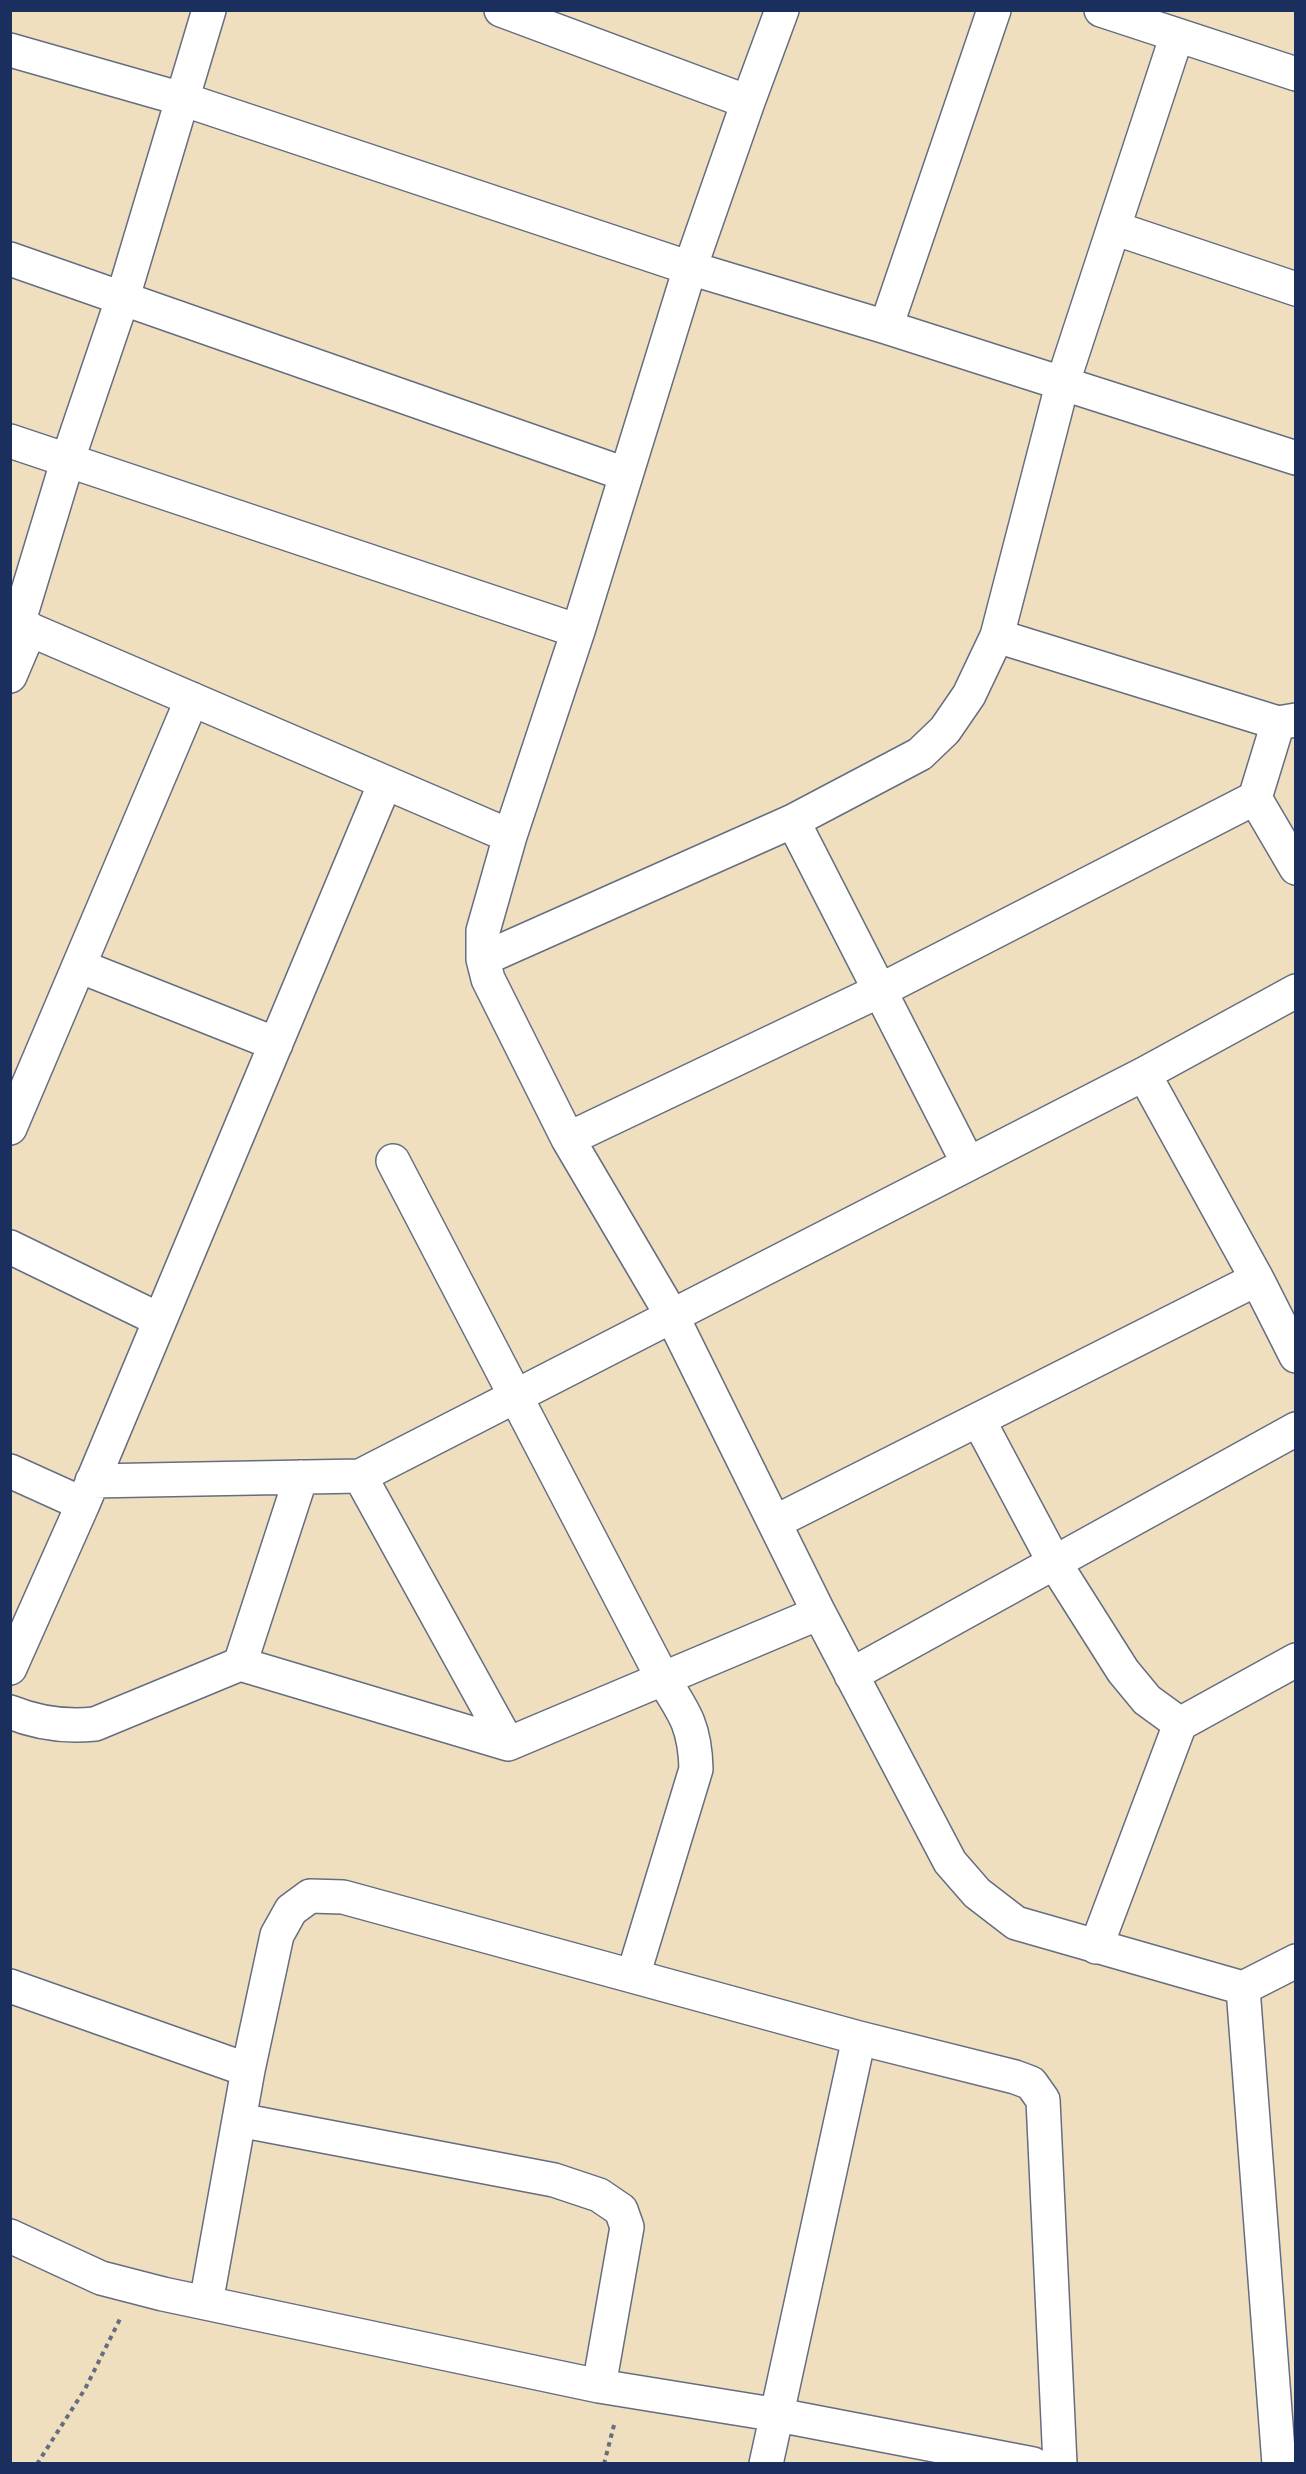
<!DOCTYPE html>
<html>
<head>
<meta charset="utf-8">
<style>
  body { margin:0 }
  #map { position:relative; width:1306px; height:2474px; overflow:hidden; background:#efdfbf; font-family:Itim,sans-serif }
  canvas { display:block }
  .frame { position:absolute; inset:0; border:12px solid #1b2f5e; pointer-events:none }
</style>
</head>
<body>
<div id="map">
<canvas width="1306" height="2474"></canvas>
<div class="frame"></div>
</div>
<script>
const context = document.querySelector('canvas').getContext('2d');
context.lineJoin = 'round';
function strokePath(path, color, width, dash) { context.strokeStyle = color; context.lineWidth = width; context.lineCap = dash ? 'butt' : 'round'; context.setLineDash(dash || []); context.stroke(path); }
const minor = new Path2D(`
  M 501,10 L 748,102
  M 782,10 L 748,102 L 690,268 L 578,631 L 510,836 L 483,931 L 483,959 L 488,979 L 568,1139 L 671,1314 L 819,1613 L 950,1862 L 977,1893 L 1016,1923 L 1243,1988 L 1296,1961
  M 1101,10 L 1296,74
  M 10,50 L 182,99 L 690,268 L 886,327 L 1296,458
  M 1114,228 L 1296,289
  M 10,259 L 625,474
  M 886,327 L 994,10
  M 10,441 L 578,631
  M 10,621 L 510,836
  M 18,624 L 68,459 L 123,297 L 209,10
  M 997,636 L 1278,723 L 1296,720
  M 10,676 L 30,629
  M 1278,723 L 1255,798 L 1296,868
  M 793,821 L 968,1163
  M 483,959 L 793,821 L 920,754 L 945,730 L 969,695 L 997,636 L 1062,385 L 1177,35
  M 79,966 L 276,1044
  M 1144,1074 L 1257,1279 L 1296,1356
  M 10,1128 L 192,699
  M 568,1139 L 879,991 L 1255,798
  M 393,1161 L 663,1679 C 685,1713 695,1727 696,1769 L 633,1976
  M 10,1247 L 160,1320
  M 979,1421 L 1054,1562 L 1123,1671 L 1147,1700 L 1180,1724 L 1296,1660
  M 10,1471 L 83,1504
  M 92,1481 L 360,1476
  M 775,1522 L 1257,1279
  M 819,1613 L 508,1744 L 360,1476 L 1144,1074 L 1296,991
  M 240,1664 L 508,1744
  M 10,1668 L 83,1504 L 385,783
  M 851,1675 L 1296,1429
  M 10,1712 C 37,1723 66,1727 95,1724 L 240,1664 L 301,1477
  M 1096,1947 L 1180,1724
  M 10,1986 L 248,2070
  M 1243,1988 L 1279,2464
  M 239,2120 L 554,2180 L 599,2195 L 621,2210 L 627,2227 L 599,2386
  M 10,2236 L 101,2278 L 163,2294 L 599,2386 L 778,2415 L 1033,2464
  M 206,2303 L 248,2070 L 277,1935 L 291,1910 L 310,1896 L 343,1897 L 859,2038 L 1015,2077 L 1031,2083 L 1043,2100 L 1060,2464
  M 766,2464 L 859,2038`);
strokePath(minor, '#656d80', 36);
strokePath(new Path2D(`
  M 37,2464 L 85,2389 L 120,2319
  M 604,2464 L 614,2425`), '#656d80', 4, [4.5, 4.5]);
strokePath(minor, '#fff', 33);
</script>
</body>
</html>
